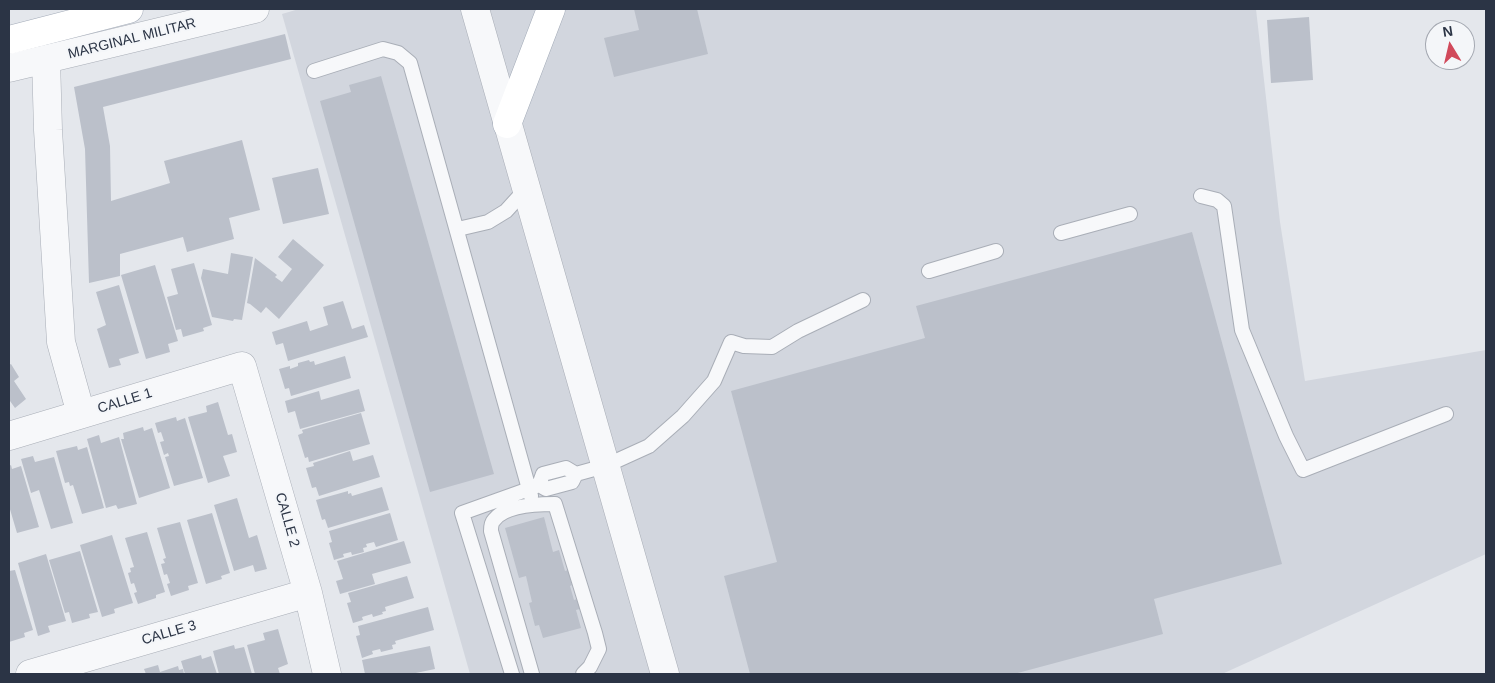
<!DOCTYPE html>
<html>
<head>
<meta charset="utf-8">
<style>
  body { margin:0 }
  #map { position:relative; width:1495px; height:683px; overflow:hidden; background:#e4e7ec; font-family:Helvetica,sans-serif }
  canvas { display:block }
  .frame { position:absolute; inset:0; border:10px solid #2b3445; pointer-events:none }
  .north { position:absolute; left:1425px; top:20px; width:50px; height:50px; box-sizing:border-box; background:#f4f6f9; border:1px solid #a4a8b1; border-radius:50%; rotate:351deg; font-size:14px; font-weight:700; line-height:20px; text-align:center; color:#2b3445 }
  .north::after { content:''; display:block; margin:auto; width:18px; height:22px; background:#d1495b; clip-path:polygon(50% 0,100% 100%,50% 72%,0 100%) }
</style>
</head>
<body>
<div id="map">
<canvas width="1495" height="683"></canvas>
<div class="frame"></div>
<div class="north">N</div>
</div>
<script>
const context = document.querySelector('canvas').getContext('2d');
context.lineJoin = 'round';
function paint(path, color) { context.fillStyle = color; context.fill(path, 'evenodd'); }
function strokePath(path, color, width, dash) { context.strokeStyle = color; context.lineWidth = width; context.lineCap = dash ? 'butt' : 'round'; context.setLineDash(dash || []); context.stroke(path); }
function label(font, color, halo, rows, align = 'center') {
  context.font = font + ' Helvetica,sans-serif'; context.lineWidth = 4; context.setLineDash([]); context.textBaseline = 'middle'; context.strokeStyle = halo; context.fillStyle = color; for (const [text, x, y, turn = 0] of rows) {
    context.save(); context.translate(x, y); context.rotate((+turn || 0) * Math.PI / 180); context.textAlign = isNaN(turn) ? turn : align; if (halo) context.strokeText(text, 0, 0); context.fillText(text, 0, 0); context.restore();
  }
}
paint(new Path2D(`
  M 299,9 L 1256,9 L 1280,222 L 1305,381 L 1486,350 L 1486,554 L 1222,674 L 470,674 L 282,14 Z`), '#d2d6de');
paint(new Path2D(`
  M 634,9 L 697,9 L 708,54 L 614,77 L 604,38 L 639,30 Z
  M 1309,17 L 1313,80 L 1271,83 L 1267,20 Z
  M 285,34 L 291,59 L 103,107 L 110,146 L 111,201 L 170,183 L 164,161 L 242,140 L 260,210 L 229,218 L 234,239 L 187,252 L 183,237 L 120,254 L 120,276 L 89,283 L 85,149 L 74,87 Z
  M 381,76 L 494,474 L 430,492 L 320,101 L 351,92 L 349,85 Z
  M 318,168 L 329,214 L 283,224 L 272,178 Z
  M 1192,232 L 1282,564 L 1154,599 L 1163,634 L 1014,674 L 750,674 L 724,576 L 777,562 L 731,391 L 925,338 L 916,306 Z
  M 293,239 L 324,265 L 279,319 L 266,307 L 261,313 L 250,304 L 247,303 L 255,258 L 277,275 L 275,277 L 282,282 L 292,269 L 278,257 Z
  M 231,253 L 253,257 L 242,320 L 234,319 L 233,321 L 212,317 L 201,278 L 203,269 L 228,274 Z
  M 194,263 L 212,325 L 203,328 L 204,331 L 183,337 L 181,329 L 176,330 L 167,297 L 178,294 L 171,269 Z
  M 155,265 L 178,341 L 168,344 L 170,352 L 146,359 L 121,275 Z
  M 119,285 L 139,353 L 119,359 L 121,365 L 109,368 L 97,329 L 106,325 L 96,292 Z
  M 343,301 L 352,329 L 364,325 L 368,337 L 288,361 L 283,343 L 276,345 L 272,332 L 307,321 L 310,331 L 328,325 L 323,307 Z
  M 345,356 L 351,378 L 291,396 L 289,388 L 285,389 L 279,369 L 290,366 L 290,369 L 298,366 L 298,363 L 309,360 L 310,362 L 314,361 L 315,365 Z
  M 11,364 L 19,377 L 14,381 L 26,399 L 15,408 L 10,401 L 9,402 L 9,365 Z
  M 359,389 L 365,411 L 300,429 L 295,411 L 288,413 L 285,401 L 319,391 L 321,400 Z
  M 218,402 L 228,435 L 232,434 L 237,452 L 223,456 L 230,476 L 208,483 L 188,417 L 207,412 L 206,406 Z
  M 361,413 L 370,444 L 309,462 L 308,457 L 305,458 L 298,435 L 303,433 L 302,430 Z
  M 176,417 L 177,421 L 185,418 L 203,478 L 174,486 L 165,457 L 169,456 L 168,453 L 164,455 L 160,442 L 164,441 L 161,432 L 158,433 L 155,423 Z
  M 143,427 L 144,431 L 152,428 L 170,488 L 139,498 L 121,439 L 124,439 L 123,433 Z
  M 99,435 L 101,443 L 119,437 L 137,504 L 118,509 L 116,505 L 106,508 L 87,439 Z
  M 77,446 L 78,450 L 87,447 L 104,508 L 82,514 L 73,485 L 70,486 L 69,482 L 65,483 L 56,451 Z
  M 350,451 L 353,461 L 373,455 L 380,477 L 319,496 L 316,487 L 312,488 L 306,468 L 314,466 L 313,463 Z
  M 33,456 L 35,462 L 54,457 L 73,523 L 51,529 L 39,490 L 31,493 L 21,459 Z
  M 11,465 L 12,469 L 21,466 L 39,527 L 17,533 L 9,506 L 9,466 Z
  M 382,487 L 389,510 L 328,528 L 325,519 L 322,520 L 316,500 L 348,491 L 348,494 L 351,493 L 352,496 Z
  M 237,498 L 249,538 L 257,535 L 267,569 L 255,572 L 253,565 L 234,571 L 214,505 Z
  M 212,513 L 230,573 L 221,576 L 222,579 L 206,584 L 187,520 Z
  M 390,513 L 398,540 L 376,547 L 374,542 L 366,544 L 367,547 L 363,548 L 364,552 L 352,555 L 351,552 L 343,554 L 344,557 L 334,560 L 329,543 L 332,542 L 329,531 Z
  M 544,517 L 553,552 L 559,550 L 565,571 L 568,570 L 572,585 L 570,586 L 574,600 L 577,599 L 580,609 L 576,610 L 581,628 L 543,638 L 539,625 L 535,626 L 529,603 L 532,602 L 526,576 L 519,578 L 505,528 Z
  M 180,522 L 198,583 L 188,586 L 189,590 L 171,596 L 167,584 L 170,583 L 167,574 L 164,575 L 161,564 L 165,563 L 163,559 L 166,558 L 157,528 Z
  M 147,532 L 165,592 L 156,595 L 156,598 L 138,604 L 134,593 L 137,592 L 134,583 L 131,584 L 128,573 L 131,572 L 130,568 L 134,567 L 125,538 Z
  M 112,535 L 133,603 L 114,609 L 115,613 L 102,617 L 80,545 Z
  M 404,541 L 411,563 L 372,574 L 375,584 L 340,594 L 336,581 L 343,579 L 337,561 Z
  M 80,551 L 98,612 L 89,614 L 90,618 L 72,623 L 69,612 L 65,613 L 49,560 Z
  M 46,554 L 66,621 L 48,626 L 50,632 L 38,636 L 18,563 Z
  M 15,570 L 33,630 L 24,633 L 25,637 L 9,642 L 9,571 Z
  M 407,576 L 414,598 L 385,607 L 386,611 L 382,612 L 383,614 L 373,617 L 372,614 L 362,617 L 363,620 L 353,623 L 347,603 L 351,602 L 348,593 Z
  M 428,607 L 434,630 L 395,641 L 396,644 L 392,645 L 393,649 L 381,652 L 380,649 L 372,651 L 373,654 L 362,658 L 356,636 L 360,635 L 358,626 Z
  M 278,629 L 288,664 L 278,668 L 280,674 L 255,674 L 247,645 L 265,640 L 263,633 Z
  M 234,645 L 235,649 L 244,647 L 252,674 L 219,674 L 213,651 Z
  M 430,646 L 435,669 L 411,674 L 365,674 L 362,660 Z
  M 201,655 L 202,659 L 211,656 L 217,674 L 185,674 L 181,661 Z
  M 158,665 L 160,672 L 178,666 L 179,670 L 183,669 L 184,674 L 146,674 L 144,669 Z`), '#bbc0ca');
const service = new Path2D(`
  M 314,71 L 383,49 L 398,53 L 410,63 L 529,489 L 462,513 L 512,674
  M 1201,196 L 1217,200 L 1224,206 L 1242,330 L 1286,436 L 1303,470 L 1446,414
  M 458,229 L 488,222 L 506,211 L 526,189
  M 1061,233 L 1130,214
  M 929,271 L 996,251
  M 576,474 L 605,466 L 649,446 L 683,416 L 714,381 L 731,342 L 744,346 L 772,347 L 798,331 L 863,300
  M 531,496 L 529,489 L 539,485 L 546,489 L 572,482 L 576,474 L 566,468 L 543,474 L 539,485
  M 532,674 L 491,531 C 491,527 491,523 494,520 C 505,505 539,504 555,504 L 595,633 L 599,649 L 590,667 L 583,674`);
const minor = new Path2D(`
  M 475,9 L 665,674
  M 46,59 L 48,130 L 61,342 L 81,414
  M 9,68 L 255,9
  M 9,436 L 242,366 L 308,593 L 327,674
  M 30,674 L 308,593`);
const primary = new Path2D(`
  M 9,40 L 129,9
  M 507,124 L 551,9`);
strokePath(service, '#a9aeb7', 16);
strokePath(minor, '#a9aeb7', 29);
strokePath(primary, '#a3abb8', 29);
strokePath(service, '#f7f8fa', 14);
strokePath(minor, '#f7f8fa', 28);
strokePath(primary, '#fff', 28);
label('14px', '#2b3445', '#f4f6f9', [
  ["MARGINAL MILITAR",132,39,-14],
  ["CALLE 1",125,401,-17],
  ["CALLE 2",287,520,74],
  ["CALLE 3",169,633,-16]
]);
</script>
</body>
</html>
